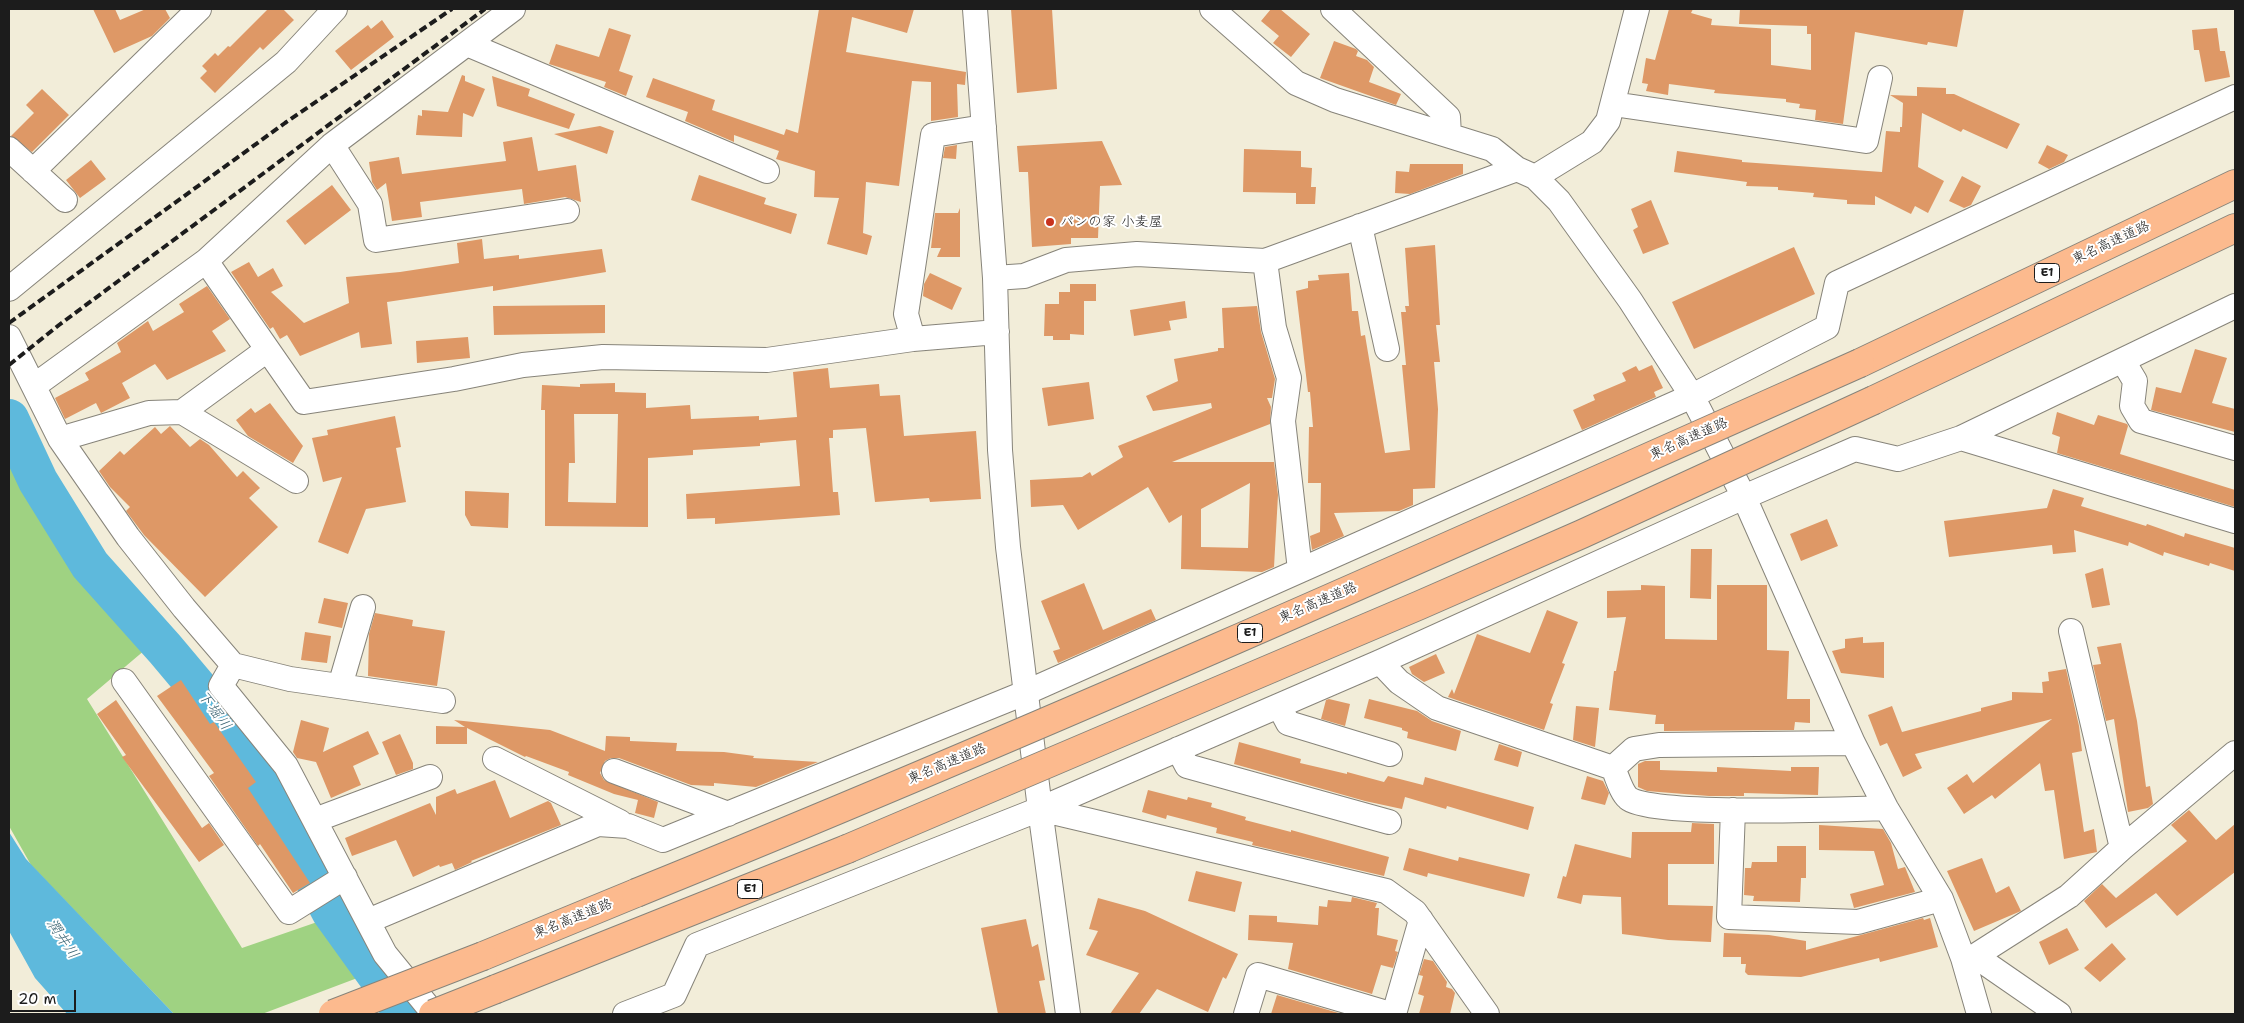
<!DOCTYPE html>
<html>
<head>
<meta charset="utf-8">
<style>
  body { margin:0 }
  #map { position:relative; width:2244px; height:1023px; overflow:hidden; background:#f2edd9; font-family:"Shantell Sans",sans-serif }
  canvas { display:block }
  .frame { position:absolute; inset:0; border:10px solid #1c1c1c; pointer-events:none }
  .scale { position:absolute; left:10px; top:990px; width:66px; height:22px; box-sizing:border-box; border:2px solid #1c1c1c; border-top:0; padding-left:6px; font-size:15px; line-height:18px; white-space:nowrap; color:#1c1c1c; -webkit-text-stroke:4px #fff; paint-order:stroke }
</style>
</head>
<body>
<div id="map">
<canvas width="2244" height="1023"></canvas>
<div class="frame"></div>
<div class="scale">20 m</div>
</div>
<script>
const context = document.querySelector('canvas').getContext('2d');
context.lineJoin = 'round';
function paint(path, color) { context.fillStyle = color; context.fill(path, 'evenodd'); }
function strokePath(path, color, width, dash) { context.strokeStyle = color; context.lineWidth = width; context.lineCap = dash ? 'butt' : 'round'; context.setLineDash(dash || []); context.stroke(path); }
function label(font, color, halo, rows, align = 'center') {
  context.font = font + ' "Shantell Sans","Klee One",sans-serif'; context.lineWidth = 4; context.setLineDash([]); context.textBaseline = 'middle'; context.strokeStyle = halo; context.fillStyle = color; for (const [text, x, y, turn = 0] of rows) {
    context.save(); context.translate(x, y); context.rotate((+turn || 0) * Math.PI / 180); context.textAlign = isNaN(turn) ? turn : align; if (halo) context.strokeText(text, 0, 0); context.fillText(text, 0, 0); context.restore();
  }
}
paint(new Path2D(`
  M 9,446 L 73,562 L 152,644 L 87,699 L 242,948 L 323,920 L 360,977 L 262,1014 L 174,1014 L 31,865 L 9,826 Z`), '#9fd282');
paint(new Path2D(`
  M 9,832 L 26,859 L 174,1014 L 67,1014 L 35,978 L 9,931 Z`), '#5eb9dc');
strokePath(new Path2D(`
  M 9,419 L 38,481 L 90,565 L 165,649 L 207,699 L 264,784 L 331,911 L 405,1014`), '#5eb9dc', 40);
paint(new Path2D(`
  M 93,9 L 115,9 L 120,20 L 146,9 L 165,9 L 170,18 L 152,36 L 114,53 Z
  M 268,9 L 283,9 L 294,20 L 263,50 L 260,47 L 215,93 L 200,78 L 207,71 L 202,66 L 215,53 L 218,56 L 228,46 L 230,47 Z
  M 819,9 L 914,9 L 907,33 L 852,17 L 846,52 L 966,72 L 965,85 L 957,84 L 958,117 L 931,121 L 931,82 L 912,81 L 899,186 L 866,182 L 863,233 L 872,236 L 867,255 L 827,244 L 839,198 L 814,197 L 815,171 L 776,159 L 779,151 L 734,135 L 734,142 L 685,121 L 688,112 L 646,97 L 653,78 L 715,100 L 712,110 L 784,135 L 786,129 L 798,133 Z
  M 1011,9 L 1052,9 L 1057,89 L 1017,93 Z
  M 1271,9 L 1280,9 L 1310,34 L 1291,57 L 1273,43 L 1279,36 L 1261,21 Z
  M 1669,9 L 1693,9 L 1691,13 L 1712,19 L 1711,25 L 1771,29 L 1771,65 L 1811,70 L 1811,34 L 1807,34 L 1807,26 L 1739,24 L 1740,9 L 1964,9 L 1957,47 L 1928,42 L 1927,45 L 1855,32 L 1843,124 L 1815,120 L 1816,110 L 1799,108 L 1800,104 L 1786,102 L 1786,99 L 1714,93 L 1715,90 L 1669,84 L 1668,95 L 1646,91 L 1648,84 L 1642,83 L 1646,58 L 1655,60 Z
  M 382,20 L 394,37 L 351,70 L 335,51 L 368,25 L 371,29 Z
  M 609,28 L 631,35 L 619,71 L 633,76 L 626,96 L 604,87 L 606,82 L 549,64 L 556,44 L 599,57 Z
  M 2217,28 L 2220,51 L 2225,51 L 2230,77 L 2205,82 L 2199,50 L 2194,50 L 2192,30 Z
  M 1334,41 L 1356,49 L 1358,51 L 1356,56 L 1367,60 L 1374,67 L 1369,82 L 1401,94 L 1396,105 L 1320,78 Z
  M 462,75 L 465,76 L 465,81 L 485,89 L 473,117 L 463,113 L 462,137 L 416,135 L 418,115 L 422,116 L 422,110 L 448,112 Z
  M 492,76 L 530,89 L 528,96 L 575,114 L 569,129 L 497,106 Z
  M 1917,87 L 1946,88 L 1946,94 L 1954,94 L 2020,124 L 2007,149 L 1963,129 L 1961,132 L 1922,113 L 1918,167 L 1944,181 L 1928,213 L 1915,206 L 1911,214 L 1875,196 L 1875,205 L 1847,204 L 1847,200 L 1813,197 L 1814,193 L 1778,190 L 1778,187 L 1746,186 L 1747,182 L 1674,172 L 1677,151 L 1742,160 L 1742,162 L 1882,172 L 1886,131 L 1900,132 L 1900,127 L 1902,127 L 1903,103 L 1890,95 L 1917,96 Z
  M 42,89 L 69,115 L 32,152 L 11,136 L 34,113 L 26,105 Z
  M 600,126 L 614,131 L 607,154 L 554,134 Z
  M 532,137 L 538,171 L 576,165 L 581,202 L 565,197 L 524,204 L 522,189 L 420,202 L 422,217 L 392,221 L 386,183 L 377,190 L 372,182 L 369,162 L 399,157 L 402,174 L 506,161 L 503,142 Z
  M 1102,141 L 1122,185 L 1100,186 L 1098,238 L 1071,238 L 1071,244 L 1032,247 L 1028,172 L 1019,172 L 1017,146 Z
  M 957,145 L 956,159 L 943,158 L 945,147 Z
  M 2047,145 L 2068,155 L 2064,162 L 2049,169 L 2038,163 Z
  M 1244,149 L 1301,151 L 1301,167 L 1312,168 L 1311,187 L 1316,187 L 1315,204 L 1296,204 L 1296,193 L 1243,192 Z
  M 91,160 L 106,179 L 80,198 L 66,180 Z
  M 1410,164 L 1463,164 L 1463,174 L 1410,194 L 1395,193 L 1396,171 L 1409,172 Z
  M 699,175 L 766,198 L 764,204 L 797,214 L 791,234 L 691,200 Z
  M 1962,176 L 1981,186 L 1971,205 L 1964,208 L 1949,201 Z
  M 332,185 L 351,210 L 305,245 L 286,221 Z
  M 1651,200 L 1669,244 L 1643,254 L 1633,230 L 1638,227 L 1631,209 Z
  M 960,208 L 960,257 L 937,257 L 941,248 L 931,248 L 935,213 L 958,213 Z
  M 482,239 L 484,259 L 519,255 L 519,259 L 602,249 L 606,272 L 493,291 L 493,286 L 387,302 L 392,344 L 361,348 L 359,332 L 300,356 L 287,335 L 280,339 L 273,327 L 270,329 L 231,272 L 249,262 L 258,277 L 273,268 L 283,286 L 271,292 L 304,323 L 349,303 L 346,277 L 400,272 L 459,263 L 457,243 Z
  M 1435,245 L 1440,325 L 1436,325 L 1440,362 L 1434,362 L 1438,409 L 1435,488 L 1413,489 L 1413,505 L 1399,511 L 1334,513 L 1344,536 L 1312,550 L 1310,536 L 1320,532 L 1321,483 L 1308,483 L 1309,427 L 1313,427 L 1310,392 L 1308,392 L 1296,291 L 1308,288 L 1308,281 L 1319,280 L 1318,275 L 1349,273 L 1352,311 L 1358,311 L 1361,336 L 1365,335 L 1385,453 L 1410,450 L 1402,365 L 1406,365 L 1401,312 L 1406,312 L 1405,306 L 1409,306 L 1405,248 Z
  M 1794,247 L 1815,294 L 1694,349 L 1672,302 Z
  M 930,273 L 962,288 L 952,310 L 923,296 L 924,284 Z
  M 1070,284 L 1096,284 L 1096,301 L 1084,301 L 1084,335 L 1070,334 L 1070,340 L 1053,340 L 1053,336 L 1044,336 L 1045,304 L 1059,304 L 1059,292 L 1070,292 Z
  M 207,286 L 230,319 L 212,331 L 226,351 L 167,380 L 155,364 L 122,383 L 130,398 L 101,413 L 96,403 L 65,419 L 55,398 L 89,380 L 85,373 L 121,352 L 117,343 L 148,321 L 153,331 L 184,312 L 179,304 Z
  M 1185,301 L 1187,318 L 1169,321 L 1171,330 L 1134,336 L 1130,310 Z
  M 605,305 L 605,333 L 494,335 L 493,306 Z
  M 1257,306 L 1261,332 L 1275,379 L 1272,398 L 1267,398 L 1271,407 L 1270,424 L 1172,462 L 1274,462 L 1278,495 L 1274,567 L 1262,572 L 1181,569 L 1182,515 L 1169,523 L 1148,487 L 1078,530 L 1063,505 L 1031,507 L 1030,480 L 1082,477 L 1090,472 L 1092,476 L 1123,457 L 1118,446 L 1212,408 L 1211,403 L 1153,411 L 1146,396 L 1178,381 L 1174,359 L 1218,351 L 1218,348 L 1224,348 L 1222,308 ZM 1250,483 L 1248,548 L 1201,547 L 1201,509 Z
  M 468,337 L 470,358 L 417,363 L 416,341 Z
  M 2195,349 L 2227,358 L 2212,403 L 2235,409 L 2235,432 L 2151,410 L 2156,387 L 2181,393 Z
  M 1652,365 L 1663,388 L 1654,392 L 1656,397 L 1582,430 L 1573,410 L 1595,400 L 1593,395 L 1626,381 L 1622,373 L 1636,366 L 1639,371 Z
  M 828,368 L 830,388 L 879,384 L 880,396 L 900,395 L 904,436 L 976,431 L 981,499 L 930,502 L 929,498 L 875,502 L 866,428 L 833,430 L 833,438 L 829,438 L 833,492 L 838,492 L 840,515 L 715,524 L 715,518 L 687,519 L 686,494 L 800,486 L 796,440 L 760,443 L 760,446 L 693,450 L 693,455 L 648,458 L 648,527 L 545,526 L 545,410 L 541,410 L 542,385 L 580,387 L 580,384 L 615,383 L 615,392 L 646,393 L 646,408 L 690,405 L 691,419 L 759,416 L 759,420 L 797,417 L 793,372 ZM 574,414 L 618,414 L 616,503 L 568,502 L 569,463 L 575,463 Z
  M 1089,382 L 1094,419 L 1048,426 L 1042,388 Z
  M 270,403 L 303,446 L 293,463 L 248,436 L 236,420 L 251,408 L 255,413 Z
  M 2057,412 L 2094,425 L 2098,415 L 2127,424 L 2128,426 L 2120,454 L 2235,490 L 2235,507 L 2057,453 L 2060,437 L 2052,434 Z
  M 395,416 L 401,447 L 396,448 L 406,502 L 366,509 L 348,554 L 318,542 L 342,477 L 323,482 L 312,438 L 328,435 L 327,430 Z
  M 170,426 L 190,447 L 200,439 L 209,445 L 237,477 L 243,471 L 260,488 L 249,498 L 278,527 L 205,597 L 144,535 L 126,511 L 130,507 L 110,487 L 99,471 L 120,451 L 124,455 L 155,427 L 161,434 Z
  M 2053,489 L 2084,498 L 2081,506 L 2146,526 L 2147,524 L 2184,537 L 2185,533 L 2235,548 L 2235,571 L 2210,563 L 2209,566 L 2164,552 L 2163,556 L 2129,542 L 2128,546 L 2074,530 L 2076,552 L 2053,554 L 2052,545 L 1949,557 L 1944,521 L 2047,508 Z
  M 465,491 L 509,493 L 508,528 L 471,526 L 465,515 Z
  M 1827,519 L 1838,546 L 1801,561 L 1790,534 Z
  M 1691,549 L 1712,549 L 1711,599 L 1690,598 Z
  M 2103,568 L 2110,605 L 2092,608 L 2085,574 Z
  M 1084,583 L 1103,630 L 1151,609 L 1156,620 L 1058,663 L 1053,651 L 1060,649 L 1041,601 Z
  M 1641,585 L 1665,586 L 1665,639 L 1717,640 L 1717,585 L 1767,585 L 1767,650 L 1789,651 L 1787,699 L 1810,699 L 1810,723 L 1795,722 L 1794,730 L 1664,731 L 1664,724 L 1655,724 L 1656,715 L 1609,710 L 1614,671 L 1616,671 L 1626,617 L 1607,618 L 1607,591 L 1641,590 Z
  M 324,598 L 348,603 L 342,628 L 318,623 Z
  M 1547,610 L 1578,622 L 1562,663 L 1565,664 L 1550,703 L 1553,704 L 1544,730 L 1448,697 L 1452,689 L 1454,694 L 1477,634 L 1530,653 Z
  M 375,613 L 413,620 L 412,626 L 445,631 L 437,686 L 368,676 L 369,634 Z
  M 305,632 L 331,636 L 327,663 L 301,660 Z
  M 1863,637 L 1863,643 L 1884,642 L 1884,678 L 1841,673 L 1832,651 L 1845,648 L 1845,639 Z
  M 2121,643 L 2137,721 L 2146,787 L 2150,786 L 2153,804 L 2148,808 L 2128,812 L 2114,719 L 2106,721 L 2093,665 L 2101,664 L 2097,647 Z
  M 1436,654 L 1445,673 L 1424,682 L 1412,674 L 1409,667 Z
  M 2066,669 L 2079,726 L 2082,751 L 2072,753 L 2084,832 L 2094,829 L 2097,852 L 2064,859 L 2054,790 L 2045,791 L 2040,763 L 1995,799 L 1992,795 L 1964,814 L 1947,788 L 1967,774 L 1973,783 L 2052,719 L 1915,754 L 1922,768 L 1903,777 L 1887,743 L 1880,746 L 1868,715 L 1892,706 L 1902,732 L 1981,711 L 1981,708 L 2012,700 L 2012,692 L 2043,693 L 2042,682 L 2049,681 L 2048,672 Z
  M 181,680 L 210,724 L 214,722 L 256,782 L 248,788 L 310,883 L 293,893 L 260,844 L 258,846 L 209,776 L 214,773 L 157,696 Z
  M 1329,699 L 1350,704 L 1345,726 L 1321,719 L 1326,700 Z
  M 1369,699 L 1417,711 L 1432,721 L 1461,731 L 1456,751 L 1407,738 L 1408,732 L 1402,730 L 1402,728 L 1364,718 Z
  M 116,700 L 202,828 L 209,823 L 224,845 L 199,862 L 122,757 L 126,755 L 97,714 Z
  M 1576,706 L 1599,708 L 1595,747 L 1573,740 Z
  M 301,720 L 329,728 L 323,752 L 368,731 L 379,754 L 353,766 L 361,785 L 331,798 L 316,762 L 297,758 L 293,752 Z
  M 454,720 L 550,730 L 605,751 L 606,736 L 630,737 L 630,741 L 677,743 L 676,751 L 724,752 L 754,756 L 753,758 L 818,762 L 756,787 L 714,783 L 714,786 L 691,785 L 619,758 L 611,758 L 605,761 L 600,773 L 604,780 L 658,802 L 654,818 L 635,813 L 638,800 L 614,794 L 568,775 L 569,772 L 526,756 L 525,757 L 467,728 L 467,744 L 436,744 L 436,726 L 465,727 Z
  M 400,734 L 413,763 L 413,769 L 396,775 L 382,742 Z
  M 1239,742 L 1301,759 L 1300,763 L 1347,774 L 1347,772 L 1384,782 L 1388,776 L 1423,785 L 1425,777 L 1534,807 L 1528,830 L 1447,806 L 1446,809 L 1405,797 L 1402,809 L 1365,801 L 1234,764 Z
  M 1499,744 L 1522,752 L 1518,767 L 1494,760 Z
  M 1645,761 L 1660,761 L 1660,770 L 1717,772 L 1717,767 L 1791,771 L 1791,767 L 1819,767 L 1818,795 L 1744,793 L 1744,796 L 1709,796 L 1647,791 L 1638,787 L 1638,764 Z
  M 1587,776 L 1603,781 L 1609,793 L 1605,805 L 1581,799 Z
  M 495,780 L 510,818 L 548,801 L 551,803 L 561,825 L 471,861 L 472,862 L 455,870 L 452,863 L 440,867 L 439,865 L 413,877 L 396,840 L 352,856 L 345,838 L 430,803 L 436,815 L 436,797 L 455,789 L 457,794 Z
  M 1148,790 L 1187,800 L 1188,797 L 1212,803 L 1211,807 L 1246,817 L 1245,820 L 1291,832 L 1291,830 L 1389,857 L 1384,876 L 1252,845 L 1253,842 L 1216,833 L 1217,828 L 1167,815 L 1166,819 L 1142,812 Z
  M 2189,810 L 2216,840 L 2235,824 L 2235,872 L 2177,916 L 2156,893 L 2106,928 L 2084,901 L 2102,884 L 2116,898 L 2187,841 L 2171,825 Z
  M 1692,823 L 1714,824 L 1714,864 L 1668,864 L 1668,905 L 1713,906 L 1711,942 L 1668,940 L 1622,934 L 1621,897 L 1583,895 L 1581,904 L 1557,898 L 1563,876 L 1566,877 L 1575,844 L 1631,858 L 1632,832 L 1691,832 Z
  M 1819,825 L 1883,829 L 1891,843 L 1898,869 L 1905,867 L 1915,892 L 1854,908 L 1850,894 L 1884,885 L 1874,851 L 1819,850 Z
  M 1777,846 L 1806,846 L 1806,878 L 1801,878 L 1800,902 L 1753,901 L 1754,896 L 1744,895 L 1745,868 L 1751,868 L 1752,862 L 1777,862 Z
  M 1409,848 L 1458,861 L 1459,857 L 1530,874 L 1524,897 L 1428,873 L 1427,877 L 1403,870 Z
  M 1982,858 L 1996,893 L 2009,886 L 2021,911 L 1974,931 L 1947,871 Z
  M 1196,871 L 1242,882 L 1235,912 L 1188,901 Z
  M 1352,897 L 1377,903 L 1375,908 L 1379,908 L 1377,935 L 1398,940 L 1395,951 L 1398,952 L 1393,968 L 1381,965 L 1372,994 L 1288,969 L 1293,943 L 1248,940 L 1249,915 L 1277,916 L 1277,922 L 1318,925 L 1319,906 L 1327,907 L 1328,900 L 1351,902 Z
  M 1098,898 L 1145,911 L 1238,954 L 1226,979 L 1223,977 L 1208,1012 L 1157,989 L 1139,1014 L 1110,1014 L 1139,973 L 1086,955 L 1098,931 L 1089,929 Z
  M 1923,918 L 1924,920 L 1930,918 L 1938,947 L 1880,962 L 1879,958 L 1801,977 L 1772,976 L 1748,975 L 1745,972 L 1746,964 L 1741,964 L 1741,957 L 1723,957 L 1724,933 L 1769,935 L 1806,941 L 1806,950 Z
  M 1026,919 L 1032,947 L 1038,944 L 1045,980 L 1039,981 L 1046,1014 L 998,1014 L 981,928 Z
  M 2067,928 L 2079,950 L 2049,965 L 2039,942 Z
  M 2112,943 L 2126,959 L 2100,982 L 2084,968 Z
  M 1424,959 L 1433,961 L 1447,982 L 1446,987 L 1452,989 L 1455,993 L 1450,1014 L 1419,1014 L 1424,996 L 1418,994 L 1423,976 L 1419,975 Z
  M 1277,995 L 1342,1014 L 1271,1014 Z`), '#de9866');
const minor = new Path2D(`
  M 975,9 L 995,278 L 1000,450 L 1008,547 L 1040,809 L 1068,1014
  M 1212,9 L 1296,83 L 1335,100 L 1492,149 L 1517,169 L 1535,177 L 1559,201 L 1630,300 L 1692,396 L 1744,497 L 1853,743 L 1886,808 L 1941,899 L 1963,958 L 1975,956 L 2059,1014
  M 1333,9 L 1448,117 L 1449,135
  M 467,44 L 767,171
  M 1613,104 L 1866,141 L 1880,78
  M 332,145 L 370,204 L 376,240 L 567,211
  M 9,149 L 65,200
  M 33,171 L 199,9
  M 1535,177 L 1592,142 L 1608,121 L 1637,9
  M 1360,226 L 1387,349
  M 206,261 L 304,402 L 454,379 L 523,365 L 603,357 L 767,360 L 913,339 L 997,332
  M 1265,261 L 1274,328 L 1289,378 L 1283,421 L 1300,570
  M 995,278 L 1024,276 L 1066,260 L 1137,254 L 1265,261 L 1517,169
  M 9,289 L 286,62 L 335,9
  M 9,337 L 60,439 L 128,537 L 184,608 L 233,665 L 290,679 L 443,701
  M 913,339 L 906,314 L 933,135 L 984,127
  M 2123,361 L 2135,381 L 2132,406 L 2141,421 L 2235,448
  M 34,386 L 206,261 L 332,145 L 513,9
  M 182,412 L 267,350
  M 1961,438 L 2235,521
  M 60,439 L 149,413 L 182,412 L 296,481
  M 2071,631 L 2122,848
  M 1380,662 L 1399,682 L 1437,708 L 1613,768 C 1617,776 1621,792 1628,798 C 1649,817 1848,809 1886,808
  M 233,665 L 221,686 L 286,766 L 385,954 L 434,1014
  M 124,681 L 289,912 L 345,877
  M 340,686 L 363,607
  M 1279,706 L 1288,723 L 1390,754
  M 1178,749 L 1187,766 L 1389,822
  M 495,759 L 620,822
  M 1613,768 L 1634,749 L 1659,745 L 1853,743
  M 614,771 L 728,814
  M 1040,809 L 1386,891 L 1415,912 L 1487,1014
  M 1733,810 L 1729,917 L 1858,922 L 1941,899
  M 315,820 L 430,777
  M 368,921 L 598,824 L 628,826 L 663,840 L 1027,692 L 1692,396 L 1827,327 L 1837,283 L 2235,97
  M 1975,956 L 2069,896 L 2122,848 L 2235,753
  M 1963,958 L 1979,1014
  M 625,1014 L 674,995 L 697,945 L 1040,809 L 1380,662 L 1744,497 L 1855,449 L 1898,459 L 1961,438 L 2235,306
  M 1246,1014 L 1258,975 L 1390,1014
  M 1394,1014 L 1421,920`);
const highway = new Path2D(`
  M 1860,363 L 2235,184
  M 1874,400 L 2235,228
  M 483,956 L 636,893
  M 496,989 L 847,849`);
strokePath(minor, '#87847a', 26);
strokePath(highway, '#87847a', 30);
strokePath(minor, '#fff', 24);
strokePath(highway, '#fcba8e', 28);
strokePath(new Path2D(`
  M 9,323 L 285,123 L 452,9
  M 9,365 L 59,325 L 485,9`), '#1c1c1c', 4, [8, 4]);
const highwayBridge = new Path2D(`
  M 847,849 L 1420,605 L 1582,534 L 1874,400
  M 636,893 C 1048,726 1454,544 1860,363
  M 333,1014 L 483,956
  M 433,1014 L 496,989`);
strokePath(highwayBridge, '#87847a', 30, []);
strokePath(highwayBridge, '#fcba8e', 28);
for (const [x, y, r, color] of [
  [1050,222,5,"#c8321e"]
]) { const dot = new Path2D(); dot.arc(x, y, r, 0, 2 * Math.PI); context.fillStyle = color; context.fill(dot); strokePath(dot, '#fff', 2); }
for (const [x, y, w] of [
  [2047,273,25],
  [1250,633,25],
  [750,889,25]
]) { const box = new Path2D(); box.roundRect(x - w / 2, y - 9.5, w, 19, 4); context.fillStyle = '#fff'; context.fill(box); strokePath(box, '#1c1c1c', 1); }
label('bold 12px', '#1c1c1c', null, [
  ["E1",2047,273],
  ["E1",1250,633],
  ["E1",750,889]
]);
label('14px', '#1c1c1c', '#fff', [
  ["パンの家 小麦屋",1060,222]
], 'left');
label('14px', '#1c1c1c', '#fff', [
  ["東名高速道路",2111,243,-25],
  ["東名高速道路",1689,439,-24],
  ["東名高速道路",1318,603,-23],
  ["東名高速道路",947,764,-23],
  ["東名高速道路",573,919,-22]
]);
label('italic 15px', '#3a6372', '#fff', [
  ["下堀川",214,711,54],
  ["潤井川",62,939,56]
]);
</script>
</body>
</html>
